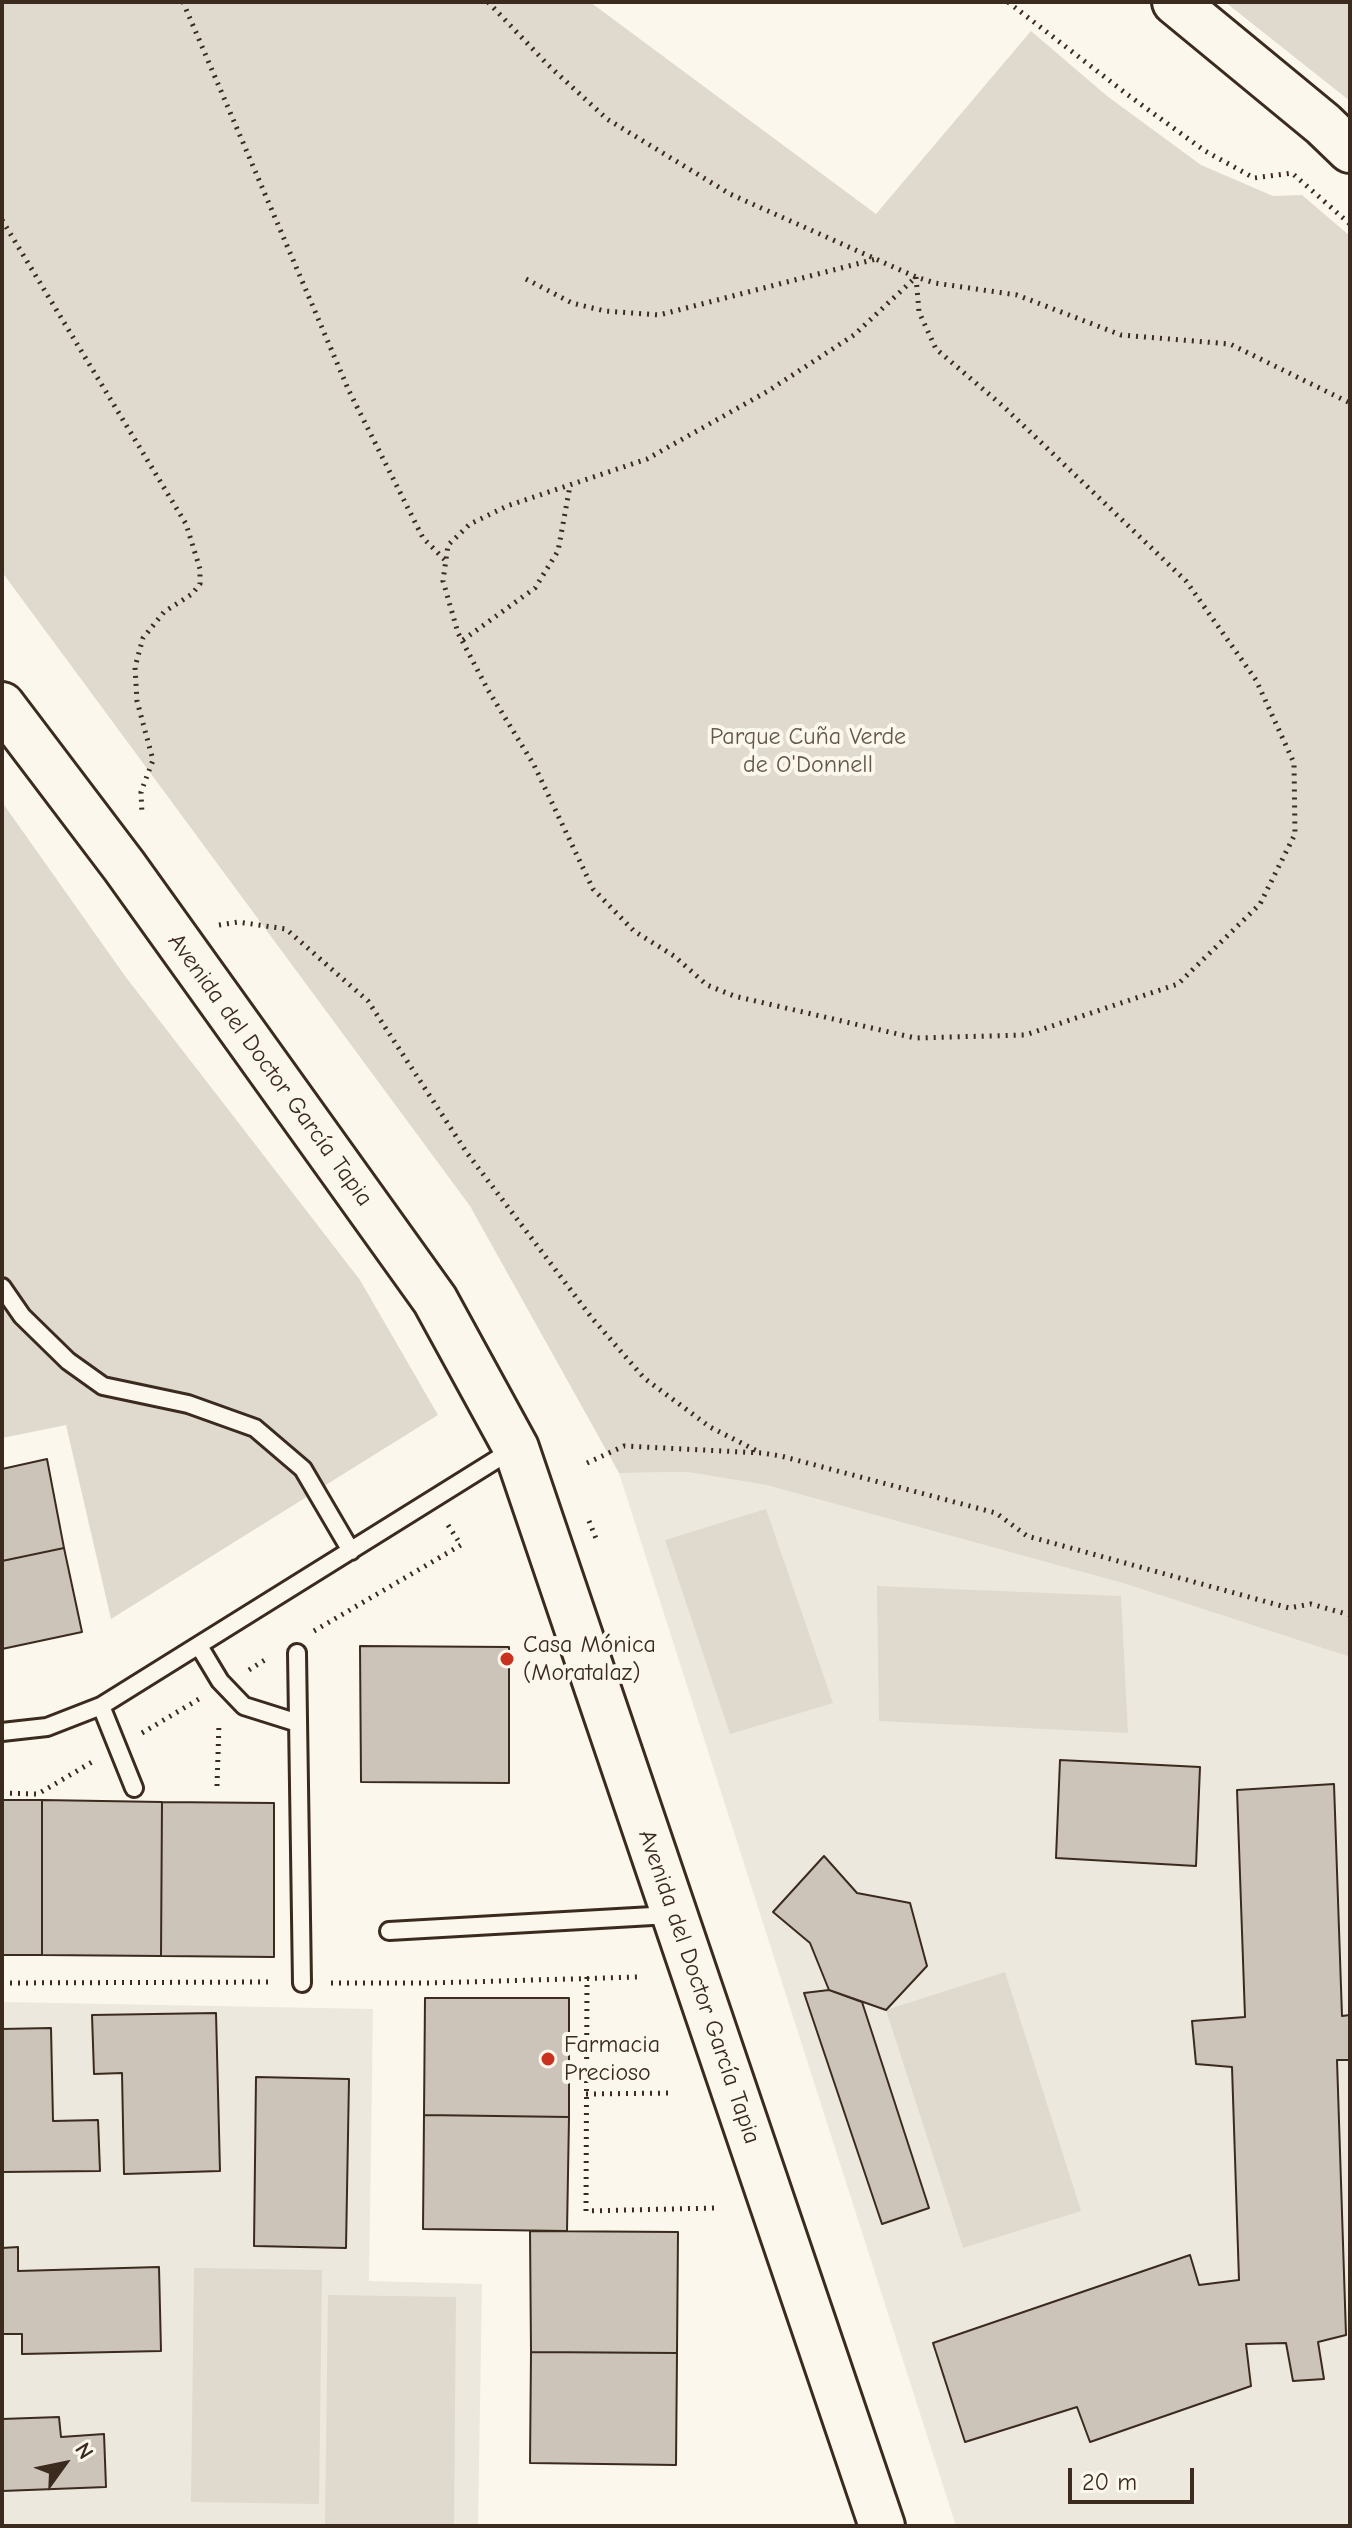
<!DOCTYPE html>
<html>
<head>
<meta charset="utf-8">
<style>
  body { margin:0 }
  #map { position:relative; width:1352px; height:2528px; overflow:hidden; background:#fbf7ec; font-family:"Comic Neue",sans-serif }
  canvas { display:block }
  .frame { position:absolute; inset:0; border:4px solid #3b2a1e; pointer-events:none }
  .north { position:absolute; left:24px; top:2424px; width:80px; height:80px; -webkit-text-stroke:6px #fbf7ec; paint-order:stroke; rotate:57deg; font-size:22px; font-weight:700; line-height:32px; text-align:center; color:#3b2a1e }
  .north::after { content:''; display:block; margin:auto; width:28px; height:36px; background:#3b2a1e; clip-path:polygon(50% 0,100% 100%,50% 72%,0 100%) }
  .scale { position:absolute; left:1068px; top:2468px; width:126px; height:36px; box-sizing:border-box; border:4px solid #3b2a1e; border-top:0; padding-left:10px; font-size:24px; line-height:28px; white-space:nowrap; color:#3b2a1e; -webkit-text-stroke:6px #fbf7ec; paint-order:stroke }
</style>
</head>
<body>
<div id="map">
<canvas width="1352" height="2528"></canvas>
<div class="frame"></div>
<div class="north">N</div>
<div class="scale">20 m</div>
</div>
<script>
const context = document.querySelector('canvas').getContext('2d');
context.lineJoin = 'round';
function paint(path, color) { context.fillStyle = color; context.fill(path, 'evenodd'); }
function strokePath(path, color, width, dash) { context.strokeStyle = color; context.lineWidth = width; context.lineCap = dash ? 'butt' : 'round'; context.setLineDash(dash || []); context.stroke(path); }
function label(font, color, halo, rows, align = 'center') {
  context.font = font + ' "Comic Neue",sans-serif'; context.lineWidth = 8; context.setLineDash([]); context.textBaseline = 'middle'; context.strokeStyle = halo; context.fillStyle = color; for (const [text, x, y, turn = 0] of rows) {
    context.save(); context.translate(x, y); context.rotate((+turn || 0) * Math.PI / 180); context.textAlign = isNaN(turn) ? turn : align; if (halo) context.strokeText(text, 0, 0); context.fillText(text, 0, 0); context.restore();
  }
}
paint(new Path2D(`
  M 687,1472 L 766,1485 L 1126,1584 L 1350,1657 L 1350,2526 L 956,2526 L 619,1473 Z
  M 2,2002 L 373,2009 L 369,2281 L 482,2284 L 478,2526 L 2,2526 Z`), '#ede8dd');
paint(new Path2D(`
  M 2,2 L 590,2 L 876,214 L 1031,31 L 1107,96 L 1201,165 L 1273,196 L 1302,195 L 1350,236 L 1350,1657 L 1126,1584 L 766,1485 L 687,1472 L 619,1473 L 470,1206 L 2,572 Z
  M 1225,2 L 1350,2 L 1350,101 Z
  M 2,802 L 125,976 L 360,1280 L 438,1415 L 111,1619 L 66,1425 L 2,1438 Z
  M 766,1509 L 833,1703 L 730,1734 L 665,1540 Z
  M 877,1586 L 1121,1596 L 1128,1733 L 879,1721 Z
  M 1005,1972 L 1081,2211 L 963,2248 L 886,2010 Z
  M 194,2268 L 322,2270 L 319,2504 L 191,2502 Z
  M 328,2295 L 456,2297 L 454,2526 L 325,2526 Z`), '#dfd9ce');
const building = new Path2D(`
  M 47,1459 L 64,1548 L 2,1561 L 2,1469 Z
  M 64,1548 L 82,1632 L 2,1649 L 2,1561 Z
  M 360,1646 L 509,1647 L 509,1783 L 361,1782 Z
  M 1060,1760 L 1200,1767 L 1196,1866 L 1056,1858 Z
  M 1334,1784 L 1342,2016 L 1350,2015 L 1350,2060 L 1337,2060 L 1346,2335 L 1318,2342 L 1324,2379 L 1293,2381 L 1286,2343 L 1246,2344 L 1251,2386 L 1090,2442 L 1077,2407 L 965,2442 L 933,2343 L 1190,2255 L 1199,2285 L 1239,2280 L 1232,2067 L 1196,2064 L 1192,2021 L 1245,2017 L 1237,1790 Z
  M 2,1800 L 42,1800 L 42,1955 L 2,1955 Z
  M 42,1800 L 162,1802 L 161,1956 L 42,1955 Z
  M 162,1802 L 274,1803 L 274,1957 L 161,1956 Z
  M 824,1856 L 857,1893 L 910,1903 L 927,1966 L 886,2010 L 829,1990 L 810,1943 L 773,1912 Z
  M 829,1990 L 862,2002 L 929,2208 L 882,2224 L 804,1993 Z
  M 425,1998 L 569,1998 L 569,2117 L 424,2115 Z
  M 216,2013 L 220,2171 L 124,2174 L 122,2073 L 94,2074 L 92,2015 Z
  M 51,2028 L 53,2121 L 98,2120 L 100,2171 L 2,2172 L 2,2029 Z
  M 256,2077 L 349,2079 L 346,2248 L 254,2246 Z
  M 424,2115 L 569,2117 L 567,2231 L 423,2229 Z
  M 530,2231 L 678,2232 L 677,2353 L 531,2352 Z
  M 18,2247 L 18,2271 L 159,2267 L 161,2351 L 22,2354 L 22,2334 L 2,2334 L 2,2248 Z
  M 531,2352 L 677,2353 L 676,2465 L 530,2463 Z
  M 59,2417 L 61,2437 L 104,2434 L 106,2487 L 2,2491 L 2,2419 Z`);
paint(building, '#ccc4b9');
strokePath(building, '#3b2a1e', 2);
const lane = new Path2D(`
  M 2,1287 L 22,1316 L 68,1361 L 103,1386 L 188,1404 L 255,1428 L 303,1469 L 351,1551
  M 199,1646 L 220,1681 L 244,1706 L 298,1723
  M 297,1653 L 302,1983
  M 101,1706 L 134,1788
  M 2,1732 L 47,1727 L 101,1706 L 515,1448
  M 389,1931 L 670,1915`);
const secondary = new Path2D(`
  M 2,705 L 124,866 L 435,1300 L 516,1448 L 882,2526`);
const highway = new Path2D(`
  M 1175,2 L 1323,124 L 1350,150`);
strokePath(lane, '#3b2a1e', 22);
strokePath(secondary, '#3b2a1e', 50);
strokePath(highway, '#3b2a1e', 50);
strokePath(new Path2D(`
  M 183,2 L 349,391 L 423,538 L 445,560
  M 488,2 L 548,65 L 607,119 L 730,194 L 916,277 L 935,283 L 1017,295 L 1121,335 L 1230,344 L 1350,403
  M 1008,2 L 1128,95 L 1205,151 L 1254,178 L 1292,173 L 1350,224
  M 2,220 L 186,524 L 200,569 L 200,584 L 192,594 L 164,612 L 143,638 L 135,667 L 137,701 L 153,760 L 141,792 L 142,814
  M 916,277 L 919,312 L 936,349 L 1004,407 L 1186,581 L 1256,680 L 1294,763 L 1295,834 L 1260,904 L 1178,984 L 1025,1035 L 915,1038 L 734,996 L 707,985 L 674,956 L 634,931 L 593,889 L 534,765 L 488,690 L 458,633 L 443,581 L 448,545 L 470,524 L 507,506 L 647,459 L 768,391 L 854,335 Z
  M 526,279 L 572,303 L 605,311 L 659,315 L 876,259
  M 463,640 L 535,588 L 558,551 L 570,486
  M 219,925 L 238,922 L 286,929 L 368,1001 L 467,1153 L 592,1318 L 644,1378 L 710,1427 L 757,1451
  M 587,1463 L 624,1446 L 762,1453 L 781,1456 L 996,1513 L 1027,1536 L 1289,1608 L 1311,1604 L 1350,1615
  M 589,1521 L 597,1541
  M 314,1631 L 461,1545 L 448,1525
  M 249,1670 L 268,1658
  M 142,1733 L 199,1699
  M 217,1786 L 219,1723
  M 2,1793 L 38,1794 L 92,1762
  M 587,1977 L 586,2211 L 714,2208
  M 2,1983 L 273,1982
  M 331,1983 L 430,1983 L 638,1977
  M 586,2094 L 674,2093`), '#3b2a1e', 5, [2, 6]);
strokePath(lane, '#fbf7ec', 16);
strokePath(secondary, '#fbf7ec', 44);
strokePath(highway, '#fbf7ec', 44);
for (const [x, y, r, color] of [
  [507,1659,8,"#c8321e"],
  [548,2059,8,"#c8321e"]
]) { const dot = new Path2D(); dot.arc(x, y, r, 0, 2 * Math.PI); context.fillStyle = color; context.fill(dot); strokePath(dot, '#fbf7ec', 3); }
label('24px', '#64564a', '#fbf7ec', [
  ["Parque Cuña Verde",808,737],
  ["de O'Donnell",808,765]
]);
label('24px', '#3b2a1e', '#fbf7ec', [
  ["Avenida del Doctor García Tapia",270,1070,54],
  ["Avenida del Doctor García Tapia",699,1987,71]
]);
label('24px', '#3b2a1e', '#fbf7ec', [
  ["Casa Mónica",523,1645],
  ["(Moratalaz)",523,1673],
  ["Farmacia",564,2045],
  ["Precioso",564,2073]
], 'left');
</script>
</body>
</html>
